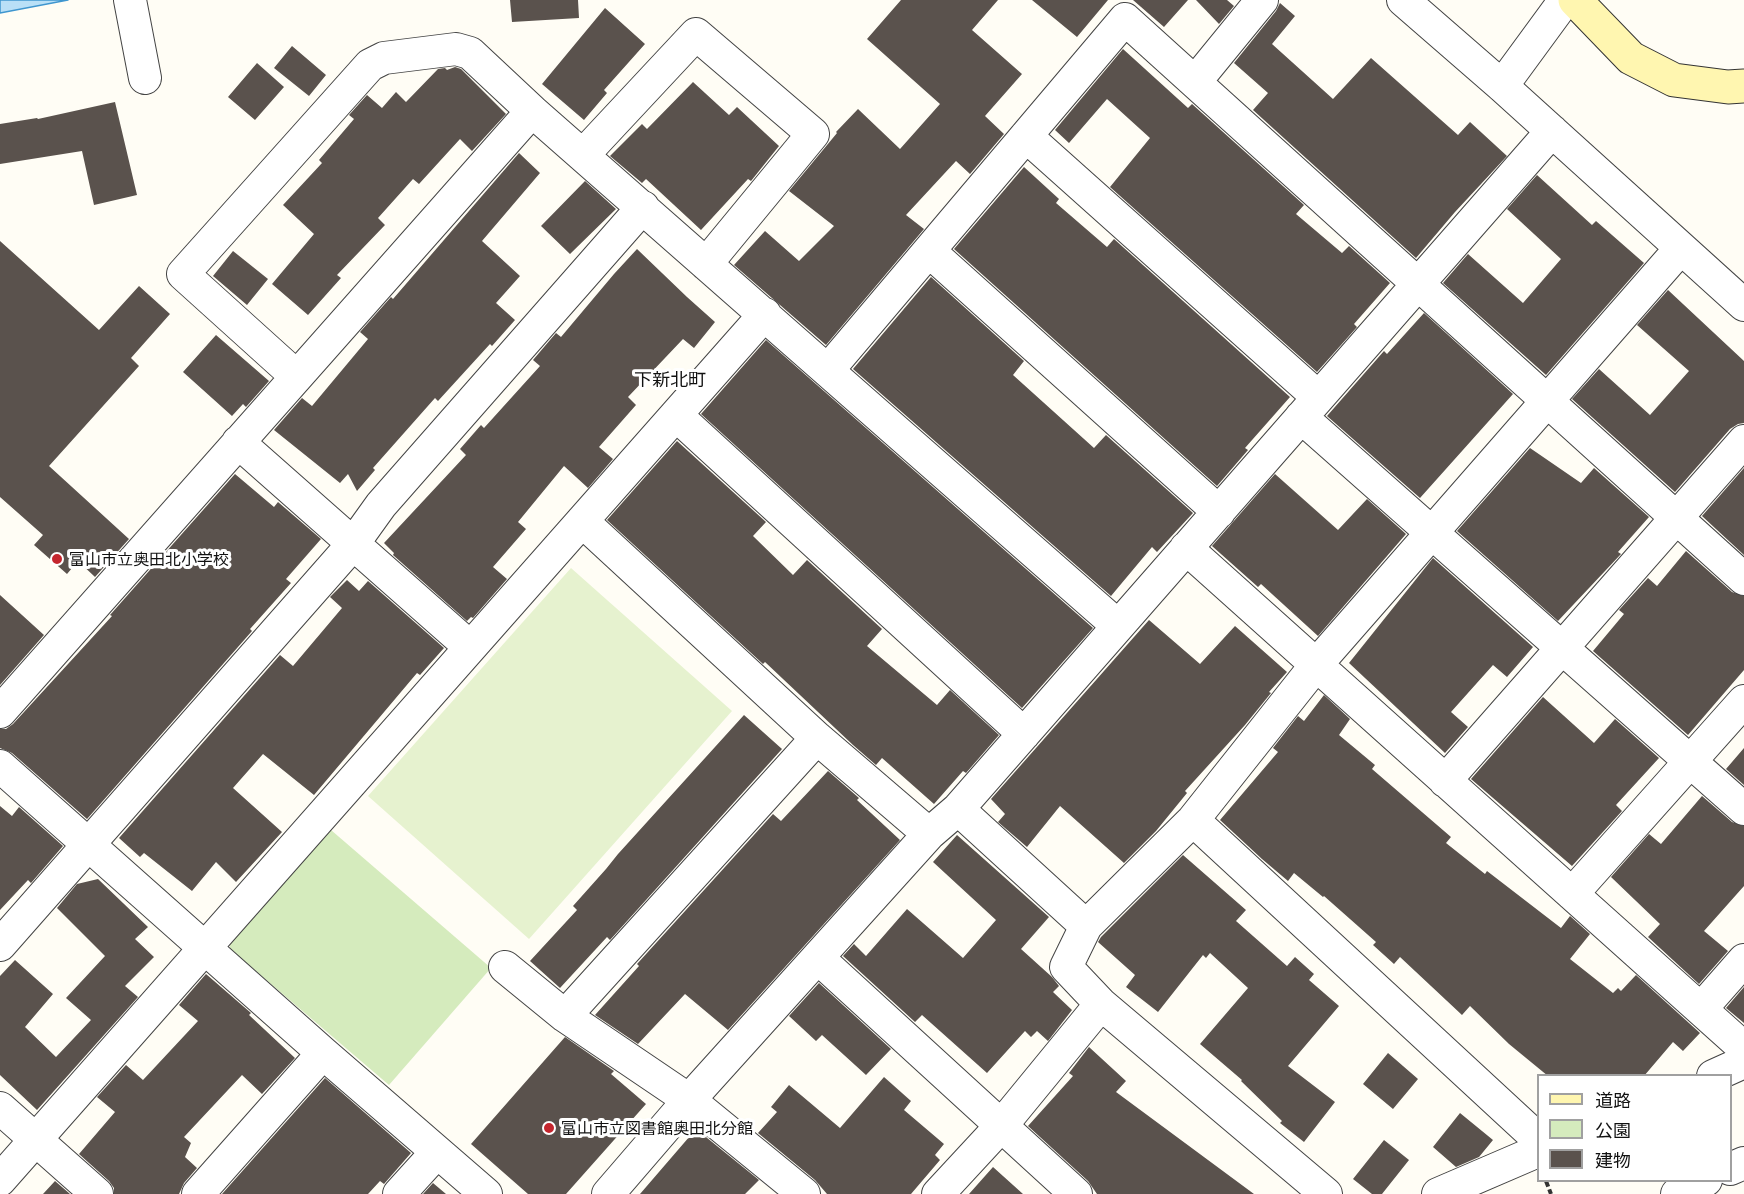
<!DOCTYPE html>
<html>
<head>
<meta charset="utf-8">
<style>
  body { margin:0 }
  #map { position:relative; width:1744px; height:1194px; overflow:hidden; background:#fffdf5; font-family:Georgia,"Noto Sans JP",serif }
  canvas { display:block }
  .legend { position:absolute; left:1537px; top:1074px; width:195px; height:108px; box-sizing:border-box; background:#fff; border:2px solid #a0a0a0; margin:0; padding:8px 10px; list-style:none; font-size:18px; color:#111 }
  .legend li { display:flex; align-items:center; gap:12px; height:30px }
  .legend b { width:30px; border:2px solid #a0a0a0 }
</style>
</head>
<body>
<div id="map">
<canvas width="1744" height="1194"></canvas>
<ul class="legend">
<li><b style="height:8px;background:#fff6b0"></b>道路</li>
<li><b style="height:16px;background:#d5ebbd"></b>公園</li>
<li><b style="height:16px;background:#5a524d"></b>建物</li>
</ul>
</div>
<script>
const context = document.querySelector('canvas').getContext('2d');
context.lineJoin = 'round';
function paint(path, color) { context.fillStyle = color; context.fill(path, 'evenodd'); }
function strokePath(path, color, width, dash) { context.strokeStyle = color; context.lineWidth = width; context.lineCap = dash ? 'butt' : 'round'; context.setLineDash(dash || []); context.stroke(path); }
function label(font, color, halo, rows, align = 'center') {
  context.font = font + ' Georgia,"Noto Sans JP",serif'; context.lineWidth = 6; context.setLineDash([]); context.textBaseline = 'middle'; context.strokeStyle = halo; context.fillStyle = color; for (const [text, x, y, turn = 0] of rows) {
    context.save(); context.translate(x, y); context.rotate((+turn || 0) * Math.PI / 180); context.textAlign = isNaN(turn) ? turn : align; if (halo) context.strokeText(text, 0, 0); context.fillText(text, 0, 0); context.restore();
  }
}
paint(new Path2D(`
  M 331,830 L 491,968 L 389,1085 L 230,949 L 230,939 Z`), '#d5ebbd');
paint(new Path2D(`
  M 571,568 L 732,711 L 529,939 L 368,796 Z`), '#e6f2cf');
const water = new Path2D(`
  M 0,0 L 68,0 L 0,13 Z`);
paint(water, '#b9e0f7');
strokePath(water, '#3f96cf', 1.5);
paint(new Path2D(`
  M 510,0 L 578,0 L 579,18 L 512,22 Z
  M 901,0 L 998,0 L 972,30 L 1022,74 L 985,116 L 1004,134 L 970,174 L 956,161 L 906,215 L 924,229 L 826,345 L 734,265 L 765,231 L 799,261 L 834,226 L 789,191 L 837,133 L 836,132 L 858,109 L 900,149 L 940,104 L 867,39 Z
  M 1032,0 L 1108,0 L 1077,37 Z
  M 1133,0 L 1188,0 L 1164,27 Z
  M 1196,0 L 1227,0 L 1234,6 L 1219,24 Z
  M 1280,3 L 1295,16 L 1272,44 L 1333,99 L 1371,58 L 1458,135 L 1470,122 L 1507,156 L 1455,212 L 1416,258 L 1253,110 L 1268,93 L 1234,63 L 1276,11 Z
  M 605,8 L 645,44 L 604,90 L 607,93 L 584,120 L 542,84 Z
  M 292,46 L 326,75 L 309,96 L 274,68 Z
  M 1123,49 L 1188,108 L 1192,104 L 1304,205 L 1296,214 L 1342,253 L 1349,246 L 1390,283 L 1354,324 L 1357,327 L 1317,372 L 1110,187 L 1150,138 L 1107,99 L 1069,143 L 1055,130 Z
  M 257,63 L 284,87 L 255,120 L 228,97 Z
  M 455,67 L 461,69 L 506,114 L 472,151 L 460,139 L 419,184 L 413,179 L 378,218 L 385,225 L 337,275 L 341,278 L 308,315 L 272,284 L 314,234 L 283,205 L 322,163 L 319,160 L 354,119 L 349,115 L 367,95 L 382,108 L 396,92 L 406,102 L 438,69 L 445,68 L 447,70 Z
  M 693,82 L 729,115 L 737,107 L 779,146 L 751,181 L 748,179 L 701,230 L 646,179 L 642,183 L 610,156 L 642,124 L 647,129 Z
  M 115,102 L 137,195 L 94,205 L 82,151 L 0,164 L 0,124 L 37,118 L 38,119 Z
  M 519,153 L 540,173 L 482,241 L 520,276 L 496,303 L 515,320 L 492,346 L 490,344 L 438,401 L 435,398 L 373,468 L 375,470 L 357,491 L 348,474 L 340,483 L 274,430 L 302,398 L 312,406 L 368,339 L 360,332 L 391,297 L 393,299 Z
  M 1024,167 L 1059,199 L 1056,203 L 1107,247 L 1114,239 L 1290,397 L 1245,448 L 1248,450 L 1217,486 L 954,249 Z
  M 1537,175 L 1592,225 L 1596,221 L 1644,263 L 1546,375 L 1443,283 L 1468,254 L 1523,303 L 1561,259 L 1507,209 Z
  M 585,181 L 616,209 L 570,254 L 541,226 Z
  M 0,241 L 99,330 L 139,286 L 170,314 L 131,358 L 139,366 L 49,466 L 129,539 L 95,577 L 78,561 L 67,574 L 34,545 L 43,535 L 0,497 Z
  M 637,249 L 687,297 L 715,322 L 694,348 L 683,339 L 628,397 L 636,405 L 599,447 L 613,459 L 588,488 L 564,466 L 518,522 L 526,529 L 493,567 L 507,579 L 473,618 L 471,617 L 467,621 L 393,555 L 394,553 L 384,543 L 466,455 L 460,449 L 481,425 L 484,428 L 540,366 L 533,360 L 556,333 L 561,337 L 614,274 Z
  M 233,251 L 268,279 L 247,305 L 213,276 Z
  M 931,277 L 1024,361 L 1013,375 L 1094,448 L 1106,435 L 1193,513 L 1157,552 L 1152,547 L 1111,596 L 853,369 Z
  M 1668,290 L 1744,361 L 1744,423 L 1738,424 L 1730,429 L 1675,492 L 1572,399 L 1599,369 L 1650,415 L 1689,371 L 1637,325 Z
  M 1424,313 L 1513,394 L 1420,498 L 1327,416 L 1384,351 L 1387,354 Z
  M 216,335 L 269,381 L 246,407 L 243,404 L 232,416 L 183,372 Z
  M 766,340 L 1093,628 L 1022,708 L 701,414 Z
  M 677,441 L 766,522 L 753,536 L 793,575 L 807,560 L 882,629 L 867,646 L 937,705 L 950,690 L 999,735 L 966,773 L 963,771 L 934,804 L 882,758 L 876,765 L 853,745 L 765,662 L 763,664 L 607,520 Z
  M 1530,448 L 1581,483 L 1594,468 L 1649,517 L 1618,552 L 1621,554 L 1558,621 L 1457,531 Z
  M 1744,468 L 1744,555 L 1702,516 Z
  M 235,474 L 274,507 L 278,502 L 321,539 L 286,579 L 291,583 L 250,629 L 252,631 L 87,819 L 12,753 L 0,748 L 0,729 L 6,729 L 13,724 L 112,616 L 110,615 Z
  M 1275,474 L 1338,530 L 1367,499 L 1406,534 L 1318,636 L 1261,584 L 1258,587 L 1212,546 Z
  M 1686,551 L 1732,592 L 1744,596 L 1744,670 L 1688,735 L 1593,651 L 1624,614 L 1619,610 L 1648,578 L 1657,586 Z
  M 1433,558 L 1533,647 L 1507,677 L 1493,665 L 1451,712 L 1468,727 L 1445,753 L 1349,663 Z
  M 347,580 L 359,591 L 368,581 L 444,648 L 420,675 L 417,673 L 314,795 L 263,754 L 233,788 L 282,832 L 236,882 L 216,862 L 192,891 L 144,853 L 140,857 L 119,838 L 280,655 L 293,666 L 342,608 L 330,597 Z
  M 0,595 L 44,635 L 0,685 Z
  M 1149,620 L 1200,664 L 1235,626 L 1287,672 L 1269,692 L 1271,693 L 1245,725 L 1185,791 L 1187,793 L 1156,831 L 1124,863 L 1060,806 L 1027,847 L 998,822 L 1005,814 L 991,799 Z
  M 1324,695 L 1350,719 L 1339,735 L 1375,765 L 1372,769 L 1451,837 L 1446,843 L 1485,874 L 1487,871 L 1561,928 L 1570,916 L 1590,934 L 1570,959 L 1613,993 L 1618,988 L 1621,991 L 1636,975 L 1700,1033 L 1683,1051 L 1673,1042 L 1644,1076 L 1548,1076 L 1509,1044 L 1470,1006 L 1462,1015 L 1400,957 L 1394,964 L 1373,945 L 1376,942 L 1324,896 L 1323,897 L 1294,873 L 1288,881 L 1262,859 L 1220,820 L 1278,752 L 1273,748 L 1298,716 L 1304,721 Z
  M 1543,697 L 1594,743 L 1615,719 L 1659,758 L 1616,805 L 1622,811 L 1572,866 L 1471,779 Z
  M 744,715 L 782,749 L 610,940 L 607,937 L 560,988 L 530,961 L 577,910 L 573,906 L 606,869 L 618,854 Z
  M 1744,748 L 1744,785 L 1726,769 Z
  M 828,771 L 859,798 L 857,800 L 900,840 L 728,1030 L 685,994 L 638,1044 L 595,1015 L 639,966 L 637,964 L 773,814 L 781,821 Z
  M 1702,796 L 1732,822 L 1744,826 L 1744,886 L 1704,931 L 1728,951 L 1699,984 L 1648,937 L 1660,924 L 1611,877 L 1649,834 L 1661,844 Z
  M 0,806 L 12,816 L 19,807 L 63,846 L 31,883 L 28,880 L 0,910 Z
  M 957,835 L 1049,917 L 1021,949 L 1052,977 L 1059,986 L 1053,992 L 1072,1010 L 1048,1041 L 1037,1031 L 1031,1037 L 1025,1031 L 987,1073 L 922,1015 L 915,1022 L 843,956 L 854,944 L 866,956 L 907,909 L 963,958 L 996,920 L 933,862 Z
  M 1183,855 L 1246,910 L 1236,921 L 1287,966 L 1295,957 L 1314,974 L 1309,980 L 1339,1006 L 1288,1066 L 1335,1102 L 1304,1142 L 1280,1123 L 1282,1121 L 1241,1081 L 1242,1080 L 1200,1044 L 1248,988 L 1210,953 L 1206,958 L 1203,955 L 1158,1012 L 1126,987 L 1135,975 L 1098,942 L 1101,937 Z
  M 98,879 L 148,927 L 135,939 L 154,957 L 125,986 L 138,997 L 37,1110 L 0,1075 L 0,976 L 15,960 L 53,994 L 25,1027 L 56,1057 L 91,1020 L 66,998 L 105,956 L 57,908 L 77,884 Z
  M 206,974 L 251,1013 L 249,1015 L 295,1058 L 262,1094 L 242,1075 L 184,1137 L 191,1143 L 185,1157 L 197,1168 L 184,1183 L 179,1194 L 114,1194 L 114,1188 L 109,1181 L 79,1154 L 115,1112 L 97,1097 L 126,1065 L 143,1080 L 198,1021 L 179,1005 Z
  M 819,983 L 891,1049 L 866,1075 L 822,1035 L 816,1041 L 789,1016 Z
  M 1744,987 L 1744,1023 L 1726,1008 Z
  M 565,1037 L 614,1071 L 611,1074 L 646,1104 L 566,1194 L 528,1194 L 471,1144 Z
  M 1089,1047 L 1126,1081 L 1116,1092 L 1254,1194 L 1097,1194 L 1088,1181 L 1028,1126 L 1073,1076 L 1069,1073 Z
  M 1388,1053 L 1418,1079 L 1393,1109 L 1363,1084 Z
  M 884,1077 L 911,1101 L 904,1110 L 944,1144 L 935,1155 L 940,1160 L 911,1194 L 827,1194 L 815,1180 L 758,1133 L 777,1112 L 771,1107 L 789,1085 L 840,1128 Z
  M 325,1078 L 411,1153 L 384,1184 L 380,1181 L 368,1194 L 222,1194 Z
  M 1460,1113 L 1493,1140 L 1479,1157 L 1456,1167 L 1433,1147 Z
  M 696,1129 L 759,1180 L 745,1194 L 640,1194 Z
  M 1384,1140 L 1409,1160 L 1382,1194 L 1372,1194 L 1353,1179 Z
  M 993,1167 L 1023,1194 L 969,1194 Z
  M 55,1181 L 70,1194 L 43,1194 Z
  M 433,1183 L 446,1194 L 423,1194 Z`), '#5a524d');
const street = new Path2D(`
  M 130,0 L 145,78
  M 1403,0 L 1502,86 L 1744,305
  M 1195,82 L 1262,0
  M 1502,86 L 1565,0
  M 1026,136 L 1318,397
  M 583,155 L 696,34 L 813,134 L 706,264
  M 929,251 L 1219,512
  M 828,370 L 1125,19 L 1744,579
  M 296,376 L 183,274 L 370,65 L 384,58 L 456,49 L 470,53 L 532,111
  M 676,415 L 1024,734
  M 1301,417 L 1744,809
  M 238,442 L 470,647
  M 582,521 L 817,738 L 929,834
  M 1186,548 L 1744,1048
  M 0,712 L 532,111 L 1118,626
  M 0,766 L 323,1053 L 486,1194
  M 1445,781 L 1744,441
  M 958,809 L 1086,926
  M 1193,820 L 1538,1139
  M 1572,894 L 1744,701
  M 0,945 L 353,544 L 381,505 L 643,207
  M 818,958 L 1076,1194
  M 505,967 L 565,1016 L 689,1100 L 804,1194
  M 1701,1009 L 1744,960
  M 565,1016 L 817,738
  M 1713,1076 L 1744,1062
  M 0,1108 L 97,1194
  M 1730,1169 L 1744,1163
  M 0,1180 L 765,314
  M 198,1194 L 323,1053
  M 399,1194 L 437,1152
  M 608,1194 L 689,1100 L 929,834 L 958,809 L 1552,131
  M 938,1194 L 1001,1126 L 1101,1004
  M 1326,1194 L 1101,1004 L 1066,967 L 1086,926 L 1193,820 L 1316,665 L 1681,248
  M 1438,1194 L 1538,1151
  M 1677,1194 L 1706,1180`);
const secondary = new Path2D(`
  M 1575,0 L 1631,58 L 1674,80 L 1728,87 L 1744,86`);
strokePath(street, '#444', 34);
strokePath(secondary, '#333', 35);
strokePath(new Path2D(`
  M 1546,1181 L 1551,1194`), '#333', 4, [6, 3]);
strokePath(street, '#fff', 32);
strokePath(secondary, '#fff6b0', 33);
for (const [x, y, r, color] of [
  [57,559,6,"#c4262e"],
  [549,1128,6,"#c4262e"]
]) { const dot = new Path2D(); dot.arc(x, y, r, 0, 2 * Math.PI); context.fillStyle = color; context.fill(dot); strokePath(dot, '#fff', 2); }
label('16px', '#111', '#fff', [
  ["富山市立奥田北小学校",69,559],
  ["富山市立図書館奥田北分館",561,1128]
], 'left');
label('18px', '#111', '#fff', [
  ["下新北町",670,379]
]);
</script>
</body>
</html>
